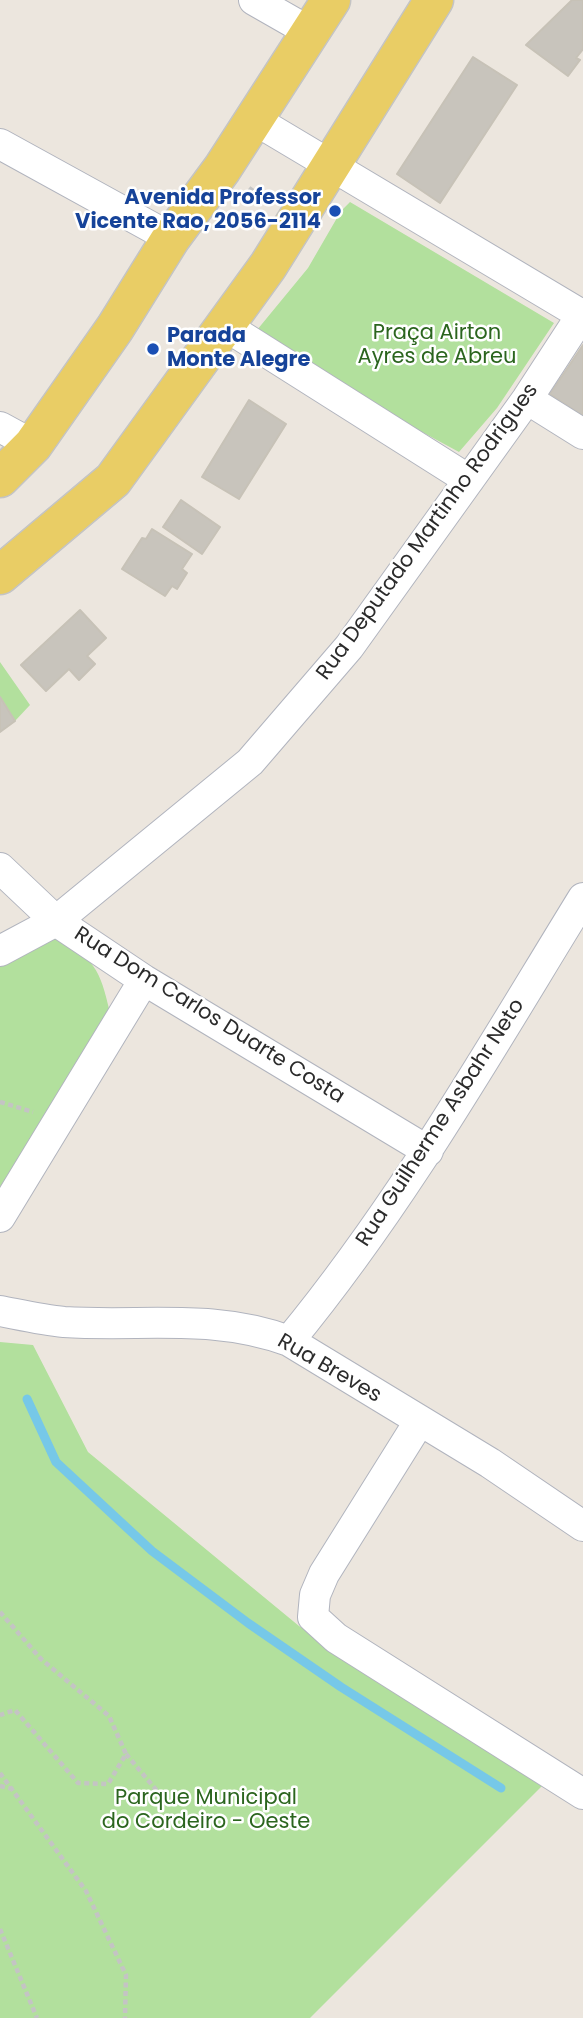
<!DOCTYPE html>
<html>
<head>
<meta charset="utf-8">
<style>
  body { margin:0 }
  canvas { display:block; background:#ece6de }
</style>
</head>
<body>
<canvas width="583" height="2018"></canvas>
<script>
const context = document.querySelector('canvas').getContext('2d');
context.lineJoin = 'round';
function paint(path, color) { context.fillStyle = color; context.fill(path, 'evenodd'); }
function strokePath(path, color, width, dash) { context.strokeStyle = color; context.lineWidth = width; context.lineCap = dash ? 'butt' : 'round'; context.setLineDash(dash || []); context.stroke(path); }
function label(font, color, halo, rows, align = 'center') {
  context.font = font + ' Poppins,sans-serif'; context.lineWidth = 5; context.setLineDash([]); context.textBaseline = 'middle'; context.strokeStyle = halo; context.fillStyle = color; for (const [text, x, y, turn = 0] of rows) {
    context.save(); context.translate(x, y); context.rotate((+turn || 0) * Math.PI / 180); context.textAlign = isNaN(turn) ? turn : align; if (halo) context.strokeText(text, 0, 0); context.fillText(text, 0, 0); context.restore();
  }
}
paint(new Path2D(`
  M 350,202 L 554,323 L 497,408 L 459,452 L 398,419 L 257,330 L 308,268 L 341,211 Z
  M 0,662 L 30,705 L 15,721 L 0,697 Z
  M 56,934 C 94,960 100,968 110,1013 L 0,1187 L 0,966 Z
  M 0,1342 L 33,1345 L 88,1452 L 299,1626 L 544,1784 L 310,2018 L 0,2018 Z`), '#b2e09d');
strokePath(new Path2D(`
  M 27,1399 L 56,1462 L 152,1551 L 248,1623 L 341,1687 L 501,1788`), '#76c8e8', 9);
const building = new Path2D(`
  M 572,0 L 583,0 L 583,49 L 576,58 L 580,60 L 568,76 L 526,45 Z
  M 473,57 L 517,85 L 440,203 L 397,174 Z
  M 583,345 L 583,416 L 550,394 Z
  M 249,400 L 286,424 L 239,499 L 202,477 Z
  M 181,500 L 220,527 L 202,554 L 163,527 Z
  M 152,529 L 192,554 L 182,569 L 187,573 L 177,589 L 172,586 L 165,596 L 122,569 L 142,538 L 146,539 Z
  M 80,610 L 106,638 L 87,656 L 95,664 L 79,680 L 69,669 L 46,691 L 21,665 Z
  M 0,697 L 15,721 L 0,732 Z`);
paint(building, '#c8c4bc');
strokePath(building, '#c7c2b7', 2);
const minor = new Path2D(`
  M 254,0 L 310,32
  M 255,120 L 582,315
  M 0,144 L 171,238
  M 227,327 L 469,480
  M 527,399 L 583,434
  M 0,427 L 33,445
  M 0,868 L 56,921 L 144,980 L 428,1151
  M 0,951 L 56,921 L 250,762 L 349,647 L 527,399 L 583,313
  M 0,1217 L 144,980
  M 0,1311 C 21,1315 43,1320 64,1322 C 143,1327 213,1313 289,1341 L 490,1463 L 583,1526
  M 289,1341 C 402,1204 490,1049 583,898
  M 419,1422 L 324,1574 L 315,1595 L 313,1617 L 336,1638 L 583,1794`);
const major = new Path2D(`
  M 0,478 L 33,445 L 115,328 L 171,238 L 222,169 L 331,0
  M 0,575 L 113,480 L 268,266 L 434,0`);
strokePath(minor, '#b1b4be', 32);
strokePath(major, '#c4c4c4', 41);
strokePath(new Path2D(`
  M 249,188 L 271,204
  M 0,1102 L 33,1112
  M 0,1612 L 41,1659 L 109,1716 L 126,1754 L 108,1784 L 78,1783 L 15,1710 L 0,1715
  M 126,1754 L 163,1798
  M 0,1773 L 86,1891 L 126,1975 L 125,2018
  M 0,1786 L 13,1789
  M 0,1929 L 37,2018`), '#c4c4c4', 4.5, [5, 3.5]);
strokePath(minor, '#fff', 30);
strokePath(major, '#e9cd65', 38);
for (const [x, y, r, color] of [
  [335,211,7,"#1a4fb4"],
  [153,349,7,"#1a4fb4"]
]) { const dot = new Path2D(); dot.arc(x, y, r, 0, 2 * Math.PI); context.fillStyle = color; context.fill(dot); strokePath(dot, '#fff', 2.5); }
label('bold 21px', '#164399', '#fff', [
  ["Avenida Professor",321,199],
  ["Vicente Rao, 2056-2114",321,223],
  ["Parada",167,337,"left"],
  ["Monte Alegre",167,361,"left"]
], 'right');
label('21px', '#2b651e', '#fff', [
  ["Praça Airton",437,334],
  ["Ayres de Abreu",437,358],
  ["Parque Municipal",206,1799],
  ["do Cordeiro - Oeste",206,1823]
]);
label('21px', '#2b2b2b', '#fff', [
  ["Rua Deputado Martinho Rodrigues",428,532,-54],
  ["Rua Dom Carlos Duarte Costa",209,1016,32],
  ["Rua Guilherme Asbahr Neto",441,1123,-57],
  ["Rua Breves",329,1369,30]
]);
</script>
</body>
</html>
